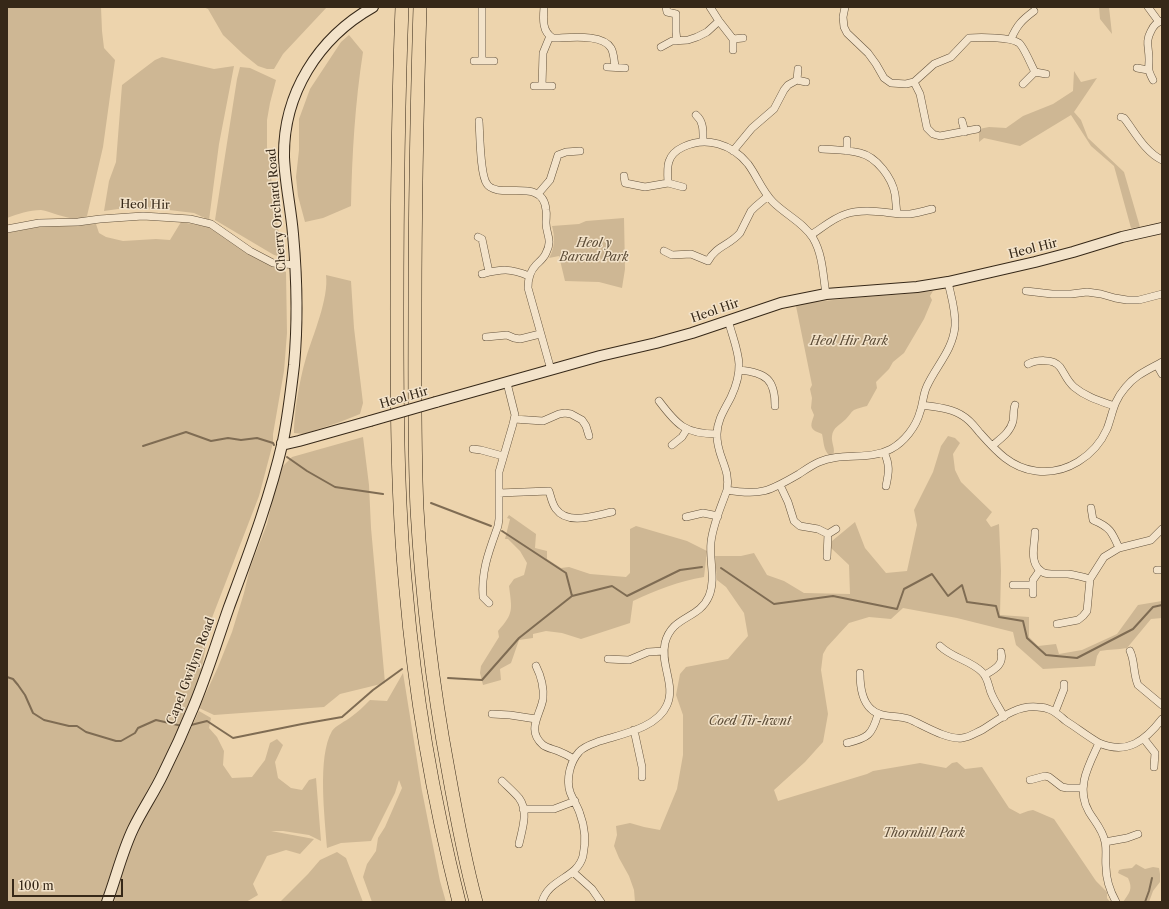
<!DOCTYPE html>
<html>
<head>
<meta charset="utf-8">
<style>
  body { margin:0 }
  #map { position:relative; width:1169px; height:909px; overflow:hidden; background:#edd4ad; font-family:"Libre Caslon Text",serif }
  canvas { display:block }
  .frame { position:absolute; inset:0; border:8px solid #362818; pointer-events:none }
  .scale { position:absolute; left:12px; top:879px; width:111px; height:18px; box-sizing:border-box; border:2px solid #362818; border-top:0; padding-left:5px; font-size:12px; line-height:14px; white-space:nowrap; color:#362818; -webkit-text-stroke:3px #f3e3ca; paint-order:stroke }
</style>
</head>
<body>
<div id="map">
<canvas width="1169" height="909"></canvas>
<div class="frame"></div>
<div class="scale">100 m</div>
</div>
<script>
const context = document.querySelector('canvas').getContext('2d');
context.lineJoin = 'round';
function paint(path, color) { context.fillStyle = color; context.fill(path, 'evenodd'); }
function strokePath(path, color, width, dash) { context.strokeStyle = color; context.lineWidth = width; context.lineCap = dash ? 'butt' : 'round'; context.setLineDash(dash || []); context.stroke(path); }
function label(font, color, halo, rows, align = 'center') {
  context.font = font + ' "Libre Caslon Text",serif'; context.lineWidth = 3; context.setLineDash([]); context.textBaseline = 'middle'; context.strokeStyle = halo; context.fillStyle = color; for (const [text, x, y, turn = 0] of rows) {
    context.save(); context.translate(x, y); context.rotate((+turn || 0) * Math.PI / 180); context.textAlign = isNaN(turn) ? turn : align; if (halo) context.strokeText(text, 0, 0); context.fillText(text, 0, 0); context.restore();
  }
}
paint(new Path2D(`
  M 7,7 L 101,7 L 102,31 L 104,48 L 115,60 L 103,147 L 87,216 C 75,224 54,212 41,210 C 29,210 18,214 7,218 Z
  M 203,7 L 327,7 L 283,54 L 274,69 L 267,69 L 258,66 L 243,54 L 223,35 L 208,9 Z
  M 1099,7 L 1109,7 L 1112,34 L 1100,19 Z
  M 349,35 L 363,52 C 355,103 352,155 351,206 L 323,218 L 305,222 L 298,196 L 296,177 L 299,150 L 299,119 L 310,89 L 341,42 Z
  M 162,57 L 214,69 L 234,66 L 219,144 L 209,220 L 194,213 L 169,210 L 146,209 L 118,209 L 104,211 L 109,181 L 116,162 L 122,85 L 155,60 Z
  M 240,67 L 250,68 L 276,80 L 270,103 L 267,120 L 267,147 L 282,257 L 274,255 L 215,220 L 237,79 Z
  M 1074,71 L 1081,82 L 1097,78 L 1074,112 L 1081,120 L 1088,138 L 1124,172 L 1140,227 L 1131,228 L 1114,166 L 1091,146 L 1071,115 L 1020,146 L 984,138 L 979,142 L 979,129 L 989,127 L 1006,128 L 1023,116 L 1053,104 L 1073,91 Z
  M 624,218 L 625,269 L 622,288 L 599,282 L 565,281 L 559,256 L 549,258 C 555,248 555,237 552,226 L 579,224 L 586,221 Z
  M 181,222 L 209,227 L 224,235 L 242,249 L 286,272 L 287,333 L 284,371 L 273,434 L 273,443 L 259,496 L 210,623 L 198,688 L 104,902 L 7,902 L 7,233 L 42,226 L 96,224 L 99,233 L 106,237 L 123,241 L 156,239 L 170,240 Z
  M 326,275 L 351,281 L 354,328 L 363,403 L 360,414 L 340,422 L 304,434 L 294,433 C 294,412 300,378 306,358 C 313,335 329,298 326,275 Z
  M 933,291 L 930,296 L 932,300 L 924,319 L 904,353 L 893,362 L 889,369 L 876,382 L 877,388 L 867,406 C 863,407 858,408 854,410 C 851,412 849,416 846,419 C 840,425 833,427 832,436 C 831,443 836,449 833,455 L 830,456 C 823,450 824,442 822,434 C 820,433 817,432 815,431 C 808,427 813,420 814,415 L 811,408 L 812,398 L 810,389 L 812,385 L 796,306 L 798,304 L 851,298 L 905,294 Z
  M 948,436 L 955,438 L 960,443 L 953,454 L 955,470 L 961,482 L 992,512 L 986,520 L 991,527 L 999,524 L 1001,571 L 1000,615 L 1029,617 L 1029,637 L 1038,646 L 1056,644 L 1059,654 L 1082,650 L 1117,634 L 1138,605 L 1162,601 L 1162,618 L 1151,619 L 1127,648 C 1117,650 1110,649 1100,651 L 1097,656 L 1095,666 L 1043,669 L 1016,645 L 1013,632 L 957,618 L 903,608 L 891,619 L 869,617 L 849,623 L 827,647 L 823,654 L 821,670 L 828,714 L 823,742 L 805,762 L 774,790 L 778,801 L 867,774 L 873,771 L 920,763 L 946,768 L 952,763 L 957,762 L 965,769 L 982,767 L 1009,808 L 1020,814 L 1028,811 L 1033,810 L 1054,819 L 1096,881 L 1107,892 L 1107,898 L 1110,902 L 635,902 L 634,890 L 629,876 L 619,858 L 614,846 L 617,835 L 616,826 L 630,823 L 644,827 L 660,830 L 677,789 L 683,755 L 683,715 L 676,695 L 680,674 L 686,667 L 728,659 L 748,636 L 744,613 L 726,587 L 717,580 L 715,556 L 741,556 L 754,553 L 767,575 L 784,581 L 804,593 L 850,594 L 849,565 L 831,548 L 832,541 L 855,522 L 865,548 L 886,573 L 907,571 L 917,525 L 914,510 L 933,472 L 941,446 Z
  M 363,437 L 369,485 L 371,528 L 385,683 L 340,694 L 324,707 L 214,715 L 199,708 L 218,667 L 232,632 L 244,593 L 250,568 L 267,524 L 273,497 L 283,466 L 292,457 Z
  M 509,515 L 536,534 L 535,548 L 547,551 L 547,559 L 561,568 L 569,567 L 590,574 L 626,577 L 630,573 L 630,529 L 636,526 L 687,541 L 707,551 L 704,577 C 679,581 656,590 633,601 L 630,623 L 581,639 L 562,633 L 546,631 L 533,634 L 533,638 L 519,640 L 511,663 L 500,669 L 501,680 L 483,685 L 480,673 L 481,666 L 499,637 L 498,631 C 514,613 512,610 509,586 L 514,579 L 524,575 L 527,563 L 520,551 L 508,539 L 505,539 L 510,519 L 507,518 Z
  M 403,673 L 422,791 L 440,881 L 446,902 L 372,902 L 363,877 L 367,864 L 376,851 L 378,838 L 385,827 L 402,788 L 399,780 L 395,793 L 371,841 L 341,843 L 327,848 C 325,818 317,757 332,731 C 335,726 346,721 351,717 C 358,712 364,706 370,700 L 387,701 Z
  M 199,711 L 211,718 L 209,728 L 217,737 L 224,751 L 223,765 L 232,778 L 252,777 L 265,760 L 270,743 L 277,739 L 283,745 L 275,762 L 278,778 L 291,788 L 302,790 L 309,780 L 316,778 L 321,841 L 309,835 L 283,831 L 271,831 L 314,839 L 300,854 L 286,850 L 267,856 L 253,884 L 258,895 L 246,902 L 115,902 L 113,895 L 136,834 L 176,760 Z
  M 337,852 L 346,858 L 363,902 L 280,902 L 308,874 L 320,860 Z
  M 1136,864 L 1145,869 L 1153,867 L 1159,868 L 1160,874 L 1160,882 L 1153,891 L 1149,902 L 1123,902 C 1130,892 1133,889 1128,878 L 1118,873 L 1119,870 L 1123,869 L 1132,868 Z`), '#ceb794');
strokePath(new Path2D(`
  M 143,446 L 186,432 L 211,441 L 228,438 L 241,440 L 257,438 L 273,443 L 274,445
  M 287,457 L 307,471 L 335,487 L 383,494
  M 431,503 L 491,526
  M 502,531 L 566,573 L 572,596
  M 721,568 L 774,604 L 833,596 L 897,609 L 904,589 L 932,574 L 948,596 L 962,585 L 967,602 L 996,606 L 999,617 L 1023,621 L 1027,638 L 1046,655 L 1077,658 L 1133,629 L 1153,607 L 1162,605
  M 7,677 L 13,679 L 18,685 L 25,695 L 33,713 L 44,720 L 69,726 L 77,726 L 86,732 L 116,741 L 121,741 L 135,733 L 138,728 L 156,720 L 182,726
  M 448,678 L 482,680 L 519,638 L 572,596 L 612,586 L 627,596 L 680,570 L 702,567
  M 191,725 L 207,721 L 233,738 L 302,724 L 342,717 L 373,690 L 402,669
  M 1145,902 L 1149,891 L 1152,878`), '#7f6c53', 2);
const street = new Path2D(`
  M 544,7 C 543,19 542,32 553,38 C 568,38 602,33 611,48 C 614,53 614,61 615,66
  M 666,7 L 667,12 L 676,14 L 676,32 L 677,41
  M 710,7 L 719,21 L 733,39 L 733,50
  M 845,7 L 843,17 L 844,27 L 847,33 L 868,53 L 876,64 L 884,78 L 891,83 L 906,84 L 914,82 L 934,64 L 951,57 L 969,38 C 979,37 1011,37 1019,43 C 1024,47 1031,65 1035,72
  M 1148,7 L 1159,22
  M 733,39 L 743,38
  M 1011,39 C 1017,25 1022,20 1034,11
  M 661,47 L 672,41 L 688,40 L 697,37 L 707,32 L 719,21
  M 474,61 L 494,61
  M 482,61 L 482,7
  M 607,67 L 625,68
  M 1137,68 L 1148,70
  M 797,80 L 806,82
  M 1153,80 C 1147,68 1149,70 1149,59 C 1149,47 1145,42 1151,31 C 1154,25 1156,23 1162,21
  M 914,82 L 920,94 L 927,128 L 933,134 L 940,136 L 977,129
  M 1023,84 L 1035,72 L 1046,74
  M 534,86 L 552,86
  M 542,86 L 543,53 L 550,36
  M 696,115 C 704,122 703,131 703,142
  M 1121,117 L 1124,118 C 1135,132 1145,152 1162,160
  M 479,121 C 480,134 480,175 487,184 C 489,188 494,189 498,190 C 515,193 544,183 546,210 C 547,214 546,218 546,223 C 546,234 553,240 546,253 C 544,258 540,261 536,265 C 530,271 528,279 528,288 L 551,370
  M 962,121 L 965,132
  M 822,149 C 835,150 848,150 860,153 C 877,157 892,178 895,194 C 896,201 896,207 897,213
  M 733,151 L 752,128 L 774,109 L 784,90 L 788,85 L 797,80 L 798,69
  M 847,151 L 847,140
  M 624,176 L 625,183 L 645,187 L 668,183 C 667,167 666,155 683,147 C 706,136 732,144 748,164 C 757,176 762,191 773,202 C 786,215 804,223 813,238 C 823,255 823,276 826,294
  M 668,183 L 683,187
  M 538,194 L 550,180 L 558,155 L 566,152 L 580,151
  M 7,229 L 39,223 L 78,222 L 100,219 L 143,216 L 190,219 L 211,224 L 250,251 L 273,263 L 296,265
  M 811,235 C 822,228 833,218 846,214 C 865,208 885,213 904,214 C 913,215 923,211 932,209
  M 478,237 L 482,239 L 489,272
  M 664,251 L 672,255 L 691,254 L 708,261 C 716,246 730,245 740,233 L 751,211 L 755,207 L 768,196
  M 482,274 C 502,269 510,268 529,276
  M 1026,291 L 1052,294 L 1071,294 L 1087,292 L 1101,294 L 1115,298 L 1127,300 L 1139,300 L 1162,294
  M 486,337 L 507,335 L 514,338 L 520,339 L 540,334
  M 1028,364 C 1036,360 1053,358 1060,367 C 1065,374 1067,381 1074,387 C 1086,397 1100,401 1114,406
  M 1157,365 L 1162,374
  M 740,370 C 766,373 775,379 775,406
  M 659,401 C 677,425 685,434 717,434
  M 922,405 C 935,407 952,408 963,416 C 970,420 975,427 980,433 C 996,451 1011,468 1036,471 C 1066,475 1095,456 1107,429 C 1113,413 1113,402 1125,388 C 1135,375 1148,370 1162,362
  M 514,419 L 543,421 L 559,414 L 565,413 L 571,414 L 582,420 L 586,426 L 589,436
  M 672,445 L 682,437 L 687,429
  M 992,446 C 1000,439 1010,433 1013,421 C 1014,416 1013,410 1015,405
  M 473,449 L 481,450 L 503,456
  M 884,452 C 890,465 889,472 886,486
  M 780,485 L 788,502 L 794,521 L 800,526 L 818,529 L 828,534 L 827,557
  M 727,490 C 761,496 770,491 799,474 C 805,470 812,465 819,462 C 842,452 868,461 891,449 C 904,442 916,427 920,412 C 923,404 923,394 927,386 C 936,366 953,350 955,326 C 956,311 951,296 948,282
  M 499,493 L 549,491 C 551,497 552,504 556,509 C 568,526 596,515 612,512
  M 1091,508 L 1093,520 C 1110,527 1112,532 1119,548
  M 686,517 L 703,513 L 718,516
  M 1035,532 C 1035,541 1032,551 1034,560 C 1039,579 1054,573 1068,574 C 1075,575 1083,577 1090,579
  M 828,534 L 836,529
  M 1157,570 L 1162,570
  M 1013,585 L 1033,585
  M 1033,594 L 1033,580 L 1040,570
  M 489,603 L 483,597 C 481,571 489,551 498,526 L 499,519 L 499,472 L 513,424 L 515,415 L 507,383
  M 1057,624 L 1078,620 L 1083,616 L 1087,611 L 1090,579 L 1104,557 L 1119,548 L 1151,540 L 1162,529
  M 940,646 C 952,658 970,660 982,672 C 989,679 988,687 992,695 C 995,702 1000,709 1004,717
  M 1130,651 C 1135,661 1133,674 1138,685 L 1162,705
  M 608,659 L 629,660 L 648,652 L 664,651
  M 536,666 C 541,676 544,688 543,699 C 540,716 526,730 543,745 C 547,748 553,749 558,751 C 563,753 569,756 574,759
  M 860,673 C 860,684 862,701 871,709 C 880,718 897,715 909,719 C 923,725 947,740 962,738 C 970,737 975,733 982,730 C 998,720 1016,705 1037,707 C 1042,707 1047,708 1051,710 C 1057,713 1061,717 1066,721 C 1077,728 1087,736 1099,743 C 1127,755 1145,741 1162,719
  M 985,675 C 995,669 1004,665 1001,652
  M 1055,712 L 1064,689 L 1064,684
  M 492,714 L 510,715 L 536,719
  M 634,730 L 642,767 L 642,777
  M 1144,739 L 1155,753 L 1154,767
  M 847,743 C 868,738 872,735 878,714
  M 1099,743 C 1089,765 1075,788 1089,812 C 1095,822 1103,830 1105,842 C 1107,850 1105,859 1106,867 C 1106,880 1110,891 1116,902
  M 1030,780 L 1045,776 L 1049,777 L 1062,787 L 1067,788 L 1083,788
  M 502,781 C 507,786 514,792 519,798 C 529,811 522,830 519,844
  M 523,809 L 554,809 L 575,801
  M 1105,842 L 1127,838 L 1138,834
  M 573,872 L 592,889 L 601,902
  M 542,902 C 549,878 577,879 583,856 C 586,842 585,827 580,814 C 578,807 573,800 570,792 C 566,779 570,762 579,752 C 584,746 592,744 600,741 C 622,734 657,728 667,705 C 676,685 660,665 665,643 C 672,615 699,620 709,596 C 716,579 709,560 711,542 C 713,524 721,507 727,490 C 731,468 716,456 717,434 C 717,420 725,409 731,397 C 746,365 737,352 728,320`);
const secondary = new Path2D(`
  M 436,402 L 600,356 L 656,343 L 692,333 L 781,303 L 826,294 L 917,287 L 948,282 L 1035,262 L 1073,252 L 1122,237 L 1162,228
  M 282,443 L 286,444 L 299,441 L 370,421
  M 107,902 C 116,878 122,852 133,829 C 142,810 154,793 163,774 C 174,752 184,730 193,708 C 207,675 217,641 229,607 C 249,553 270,498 283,441 C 288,416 291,391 294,365 C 298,322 297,278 293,234 C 291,209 285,183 284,157 C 283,94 318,38 373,7`);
const highway = new Path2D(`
  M 402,7 C 398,108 397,209 397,310 C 397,404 397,497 406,590 C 415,696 433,799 459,902
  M 420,7 C 417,106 415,206 415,305 C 415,373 414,441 417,509 C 422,596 432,683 448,769 C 456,814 464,858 476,902`);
strokePath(street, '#64533d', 8);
strokePath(secondary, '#362818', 12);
strokePath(highway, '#362818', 14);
strokePath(street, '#f3e3ca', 7);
strokePath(secondary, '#f3e3ca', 10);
strokePath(highway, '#edd4ad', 13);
const secondaryBridge = new Path2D(`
  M 370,421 L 436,402`);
strokePath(secondaryBridge, '#362818', 12, []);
strokePath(secondaryBridge, '#f3e3ca', 10);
label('12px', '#362818', '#f3e3ca', [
  ["Heol Hir",145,205,1],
  ["Cherry Orchard Road",277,210,-95],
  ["Heol Hir",1033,249,-14],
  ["Heol Hir",715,311,-19],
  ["Heol Hir",404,398,-16],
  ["Capel Gwilym Road",191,671,-69]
]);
label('italic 12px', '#5c4c37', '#f3e3ca', [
  ["Heol y",594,244],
  ["Barcud Park",594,258],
  ["Heol Hir Park",849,342],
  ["Coed Tir-hwnt",750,722],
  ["Thornhill Park",924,834]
]);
</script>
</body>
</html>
